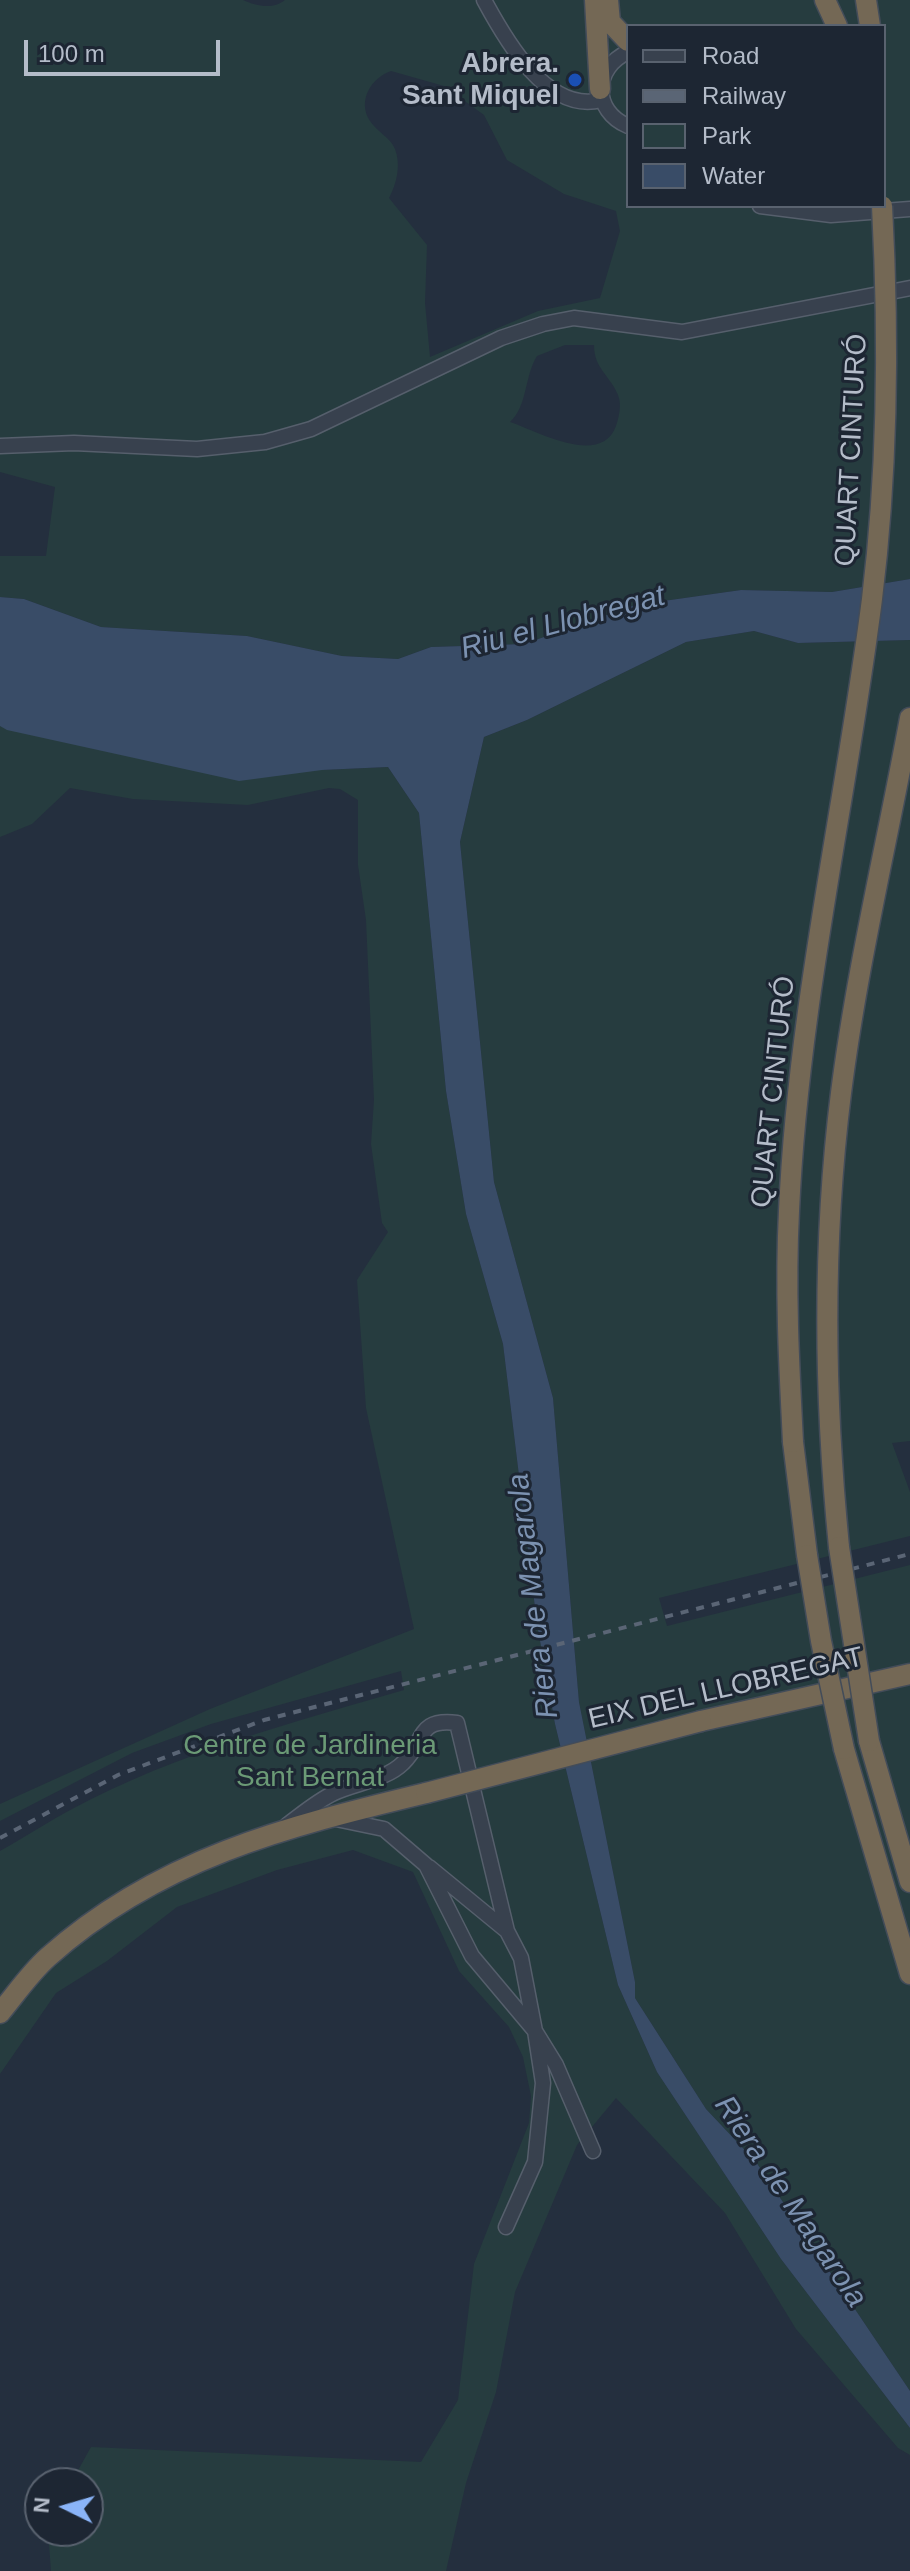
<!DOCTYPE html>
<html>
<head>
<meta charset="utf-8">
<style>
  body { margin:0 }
  #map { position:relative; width:910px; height:2571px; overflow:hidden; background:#242f3e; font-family:Arial,sans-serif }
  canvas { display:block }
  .legend { position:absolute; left:626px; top:24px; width:260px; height:184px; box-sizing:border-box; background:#1d2633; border:2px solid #59626f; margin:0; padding:10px 14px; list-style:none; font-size:24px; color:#b4bcc9 }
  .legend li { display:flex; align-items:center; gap:16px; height:40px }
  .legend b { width:40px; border:2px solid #59626f }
  .north { position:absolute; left:24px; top:2467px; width:80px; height:80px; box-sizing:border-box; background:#1d2633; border:2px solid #59626f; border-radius:50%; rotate:275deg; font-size:22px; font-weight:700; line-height:32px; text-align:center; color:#b4bcc9 }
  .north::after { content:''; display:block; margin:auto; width:28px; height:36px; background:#8ab4f8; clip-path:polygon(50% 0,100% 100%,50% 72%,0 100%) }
  .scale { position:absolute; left:24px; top:40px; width:196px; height:36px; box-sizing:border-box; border:4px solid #b4bcc9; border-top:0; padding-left:10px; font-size:24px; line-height:28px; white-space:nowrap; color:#b4bcc9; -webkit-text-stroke:6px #1d2633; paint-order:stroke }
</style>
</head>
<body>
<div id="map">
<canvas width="910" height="2571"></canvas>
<ul class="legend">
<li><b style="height:10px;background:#38414e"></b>Road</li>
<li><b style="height:10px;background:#5a6575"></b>Railway</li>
<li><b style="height:22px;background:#263c3f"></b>Park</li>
<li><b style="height:22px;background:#394c67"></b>Water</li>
</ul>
<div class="north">N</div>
<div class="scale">100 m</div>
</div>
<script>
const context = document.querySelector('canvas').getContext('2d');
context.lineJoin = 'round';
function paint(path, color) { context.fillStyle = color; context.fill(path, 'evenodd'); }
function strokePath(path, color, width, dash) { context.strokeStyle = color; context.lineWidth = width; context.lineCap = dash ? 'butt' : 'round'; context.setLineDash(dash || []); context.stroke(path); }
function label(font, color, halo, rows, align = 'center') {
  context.font = font + ' Arial,sans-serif'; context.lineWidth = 6; context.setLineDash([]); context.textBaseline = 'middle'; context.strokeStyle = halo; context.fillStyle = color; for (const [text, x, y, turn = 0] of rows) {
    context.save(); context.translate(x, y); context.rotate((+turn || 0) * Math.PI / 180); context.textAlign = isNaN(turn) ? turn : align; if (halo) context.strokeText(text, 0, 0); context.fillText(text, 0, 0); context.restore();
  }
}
paint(new Path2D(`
  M 0,0 L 243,0 C 256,6 273,10 285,0 L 910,0 L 910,579 L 832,592 L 741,590 L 635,605 L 524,644 L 431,647 L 398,659 L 342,656 L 247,636 L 101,627 L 24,599 L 0,597 L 0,556 L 46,556 L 55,487 L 0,472 ZM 628,26 L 884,26 L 884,206 L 628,206 ZM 391,71 L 444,86 L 484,115 L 507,160 L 564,194 L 616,211 L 620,231 L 600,298 L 538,311 L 430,357 L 425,303 L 427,245 L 389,198 C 397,183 401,165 395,149 C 390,137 377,132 370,121 C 357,101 371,78 391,71 ZM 565,345 L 594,345 C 594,369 610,375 618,395 C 622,405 619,417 616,426 C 601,467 539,432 510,422 C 528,405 524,377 537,356 Z
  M 754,631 L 798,643 L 910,640 L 910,1441 L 892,1443 L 910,1492 L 910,1536 L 659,1598 L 667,1626 L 910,1565 L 910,2391 L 756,2162 L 706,2109 L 635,1998 L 635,1982 L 579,1702 L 553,1398 L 494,1182 L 460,842 L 484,737 L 527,720 L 686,642 Z
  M 0,726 L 109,750 L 322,770 L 388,767 L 419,813 L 446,1091 L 466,1214 L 503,1344 L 537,1624 L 555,1724 L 618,1985 L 657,2072 L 781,2259 L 910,2428 L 910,2455 L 898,2448 L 796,2329 L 725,2213 L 616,2098 L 577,2145 L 515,2292 L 496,2392 L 466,2483 L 446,2571 L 51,2571 L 48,2531 L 88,2531 L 88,2483 L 71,2483 L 91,2447 L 421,2462 L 458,2400 L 474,2264 L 529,2123 L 531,2096 L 523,2057 L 509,2027 L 459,1971 L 413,1872 L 353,1850 L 277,1870 L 177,1907 L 107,1961 L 56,1993 L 0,2074 L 0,1851 C 25,1837 49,1821 74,1808 C 177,1753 294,1722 404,1690 L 401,1671 L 211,1724 L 132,1753 L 0,1821 L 0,1804 L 210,1709 L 414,1629 L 366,1408 L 357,1280 L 388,1232 L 382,1223 L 371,1144 L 374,1100 L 366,920 L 358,865 L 358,800 L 340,789 L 329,788 L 248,805 L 133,799 L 70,788 L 32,824 L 0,837 Z`), '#263c3f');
paint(new Path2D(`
  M 910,579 L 910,640 L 798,643 L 754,631 L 686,642 L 527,720 L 484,737 L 460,842 L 494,1182 L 553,1398 L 579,1702 L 635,1982 L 635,1998 L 706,2109 L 756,2162 L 910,2391 L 910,2428 L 781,2259 L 657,2072 L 618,1985 L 555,1724 L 537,1624 L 503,1344 L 466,1214 L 446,1091 L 419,813 L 388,767 L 322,770 L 239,781 L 7,730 L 0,726 L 0,597 L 24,599 L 101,627 L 247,636 L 342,656 L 398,659 L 431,647 L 524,644 L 635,605 L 741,590 L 832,592 Z`), '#394c67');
const minor = new Path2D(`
  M 484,0 C 505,39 547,114 601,100
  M 628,52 C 593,68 592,111 628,126
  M 760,206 L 831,215 L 910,209
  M 0,446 L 74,443 L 197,449 L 265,442 L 311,429 L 501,338 L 543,324 L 574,318 L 682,332 L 910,288
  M 336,1819 L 384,1829 L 426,1865 L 472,1956 L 535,2031 L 543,2083 L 535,2162 L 506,2227
  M 287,1825 C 302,1814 317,1801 334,1793 C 355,1783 386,1780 403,1763 C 426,1741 416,1718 457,1723 L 507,1931 L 521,1958 L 535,2031 L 556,2065 L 593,2151
  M 429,1867 L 507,1931`);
const highway = new Path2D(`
  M 595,0 L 600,89
  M 608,0 L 610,22 L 628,41
  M 825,0 L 837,26
  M 866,0 L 870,26
  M 793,1442 L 807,1555
  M 839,1547 C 824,1396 822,1244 841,1093 C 857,967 887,843 910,718
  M 701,1721 L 910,1674
  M 869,1741 L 910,1882
  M 844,1749 L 910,1974
  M 0,2013 C 15,1995 30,1973 48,1957 C 158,1859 285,1827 426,1793`);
strokePath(minor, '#565f6c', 17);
strokePath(highway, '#434c59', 23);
strokePath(minor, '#38414e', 14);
strokePath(highway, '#746855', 20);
strokePath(new Path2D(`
  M 0,1838 L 118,1775 L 264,1720 L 910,1554`), '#5a6575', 4, [8, 8]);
const highwayBridge = new Path2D(`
  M 793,1442 C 789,1365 785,1288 789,1211 C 798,1005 846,803 872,599 C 888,469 889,336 882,206
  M 839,1547 L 869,1741
  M 807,1555 L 821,1641 L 844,1749
  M 426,1793 L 701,1721`);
strokePath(highwayBridge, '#434c59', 23, []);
strokePath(highwayBridge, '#746855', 20);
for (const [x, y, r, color] of [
  [575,80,8,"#1a4fb4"]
]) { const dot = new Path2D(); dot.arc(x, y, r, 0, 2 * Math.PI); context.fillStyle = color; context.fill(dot); strokePath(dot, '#1d2633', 3); }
label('bold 28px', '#b4bcc9', '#1d2633', [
  ["Abrera.",559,64],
  ["Sant Miquel",559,96]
], 'right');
label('28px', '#b4bcc9', '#1d2633', [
  ["QUART CINTURÓ",852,450,-87],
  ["QUART CINTURÓ",774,1092,-84],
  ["EIX DEL LLOBREGAT",726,1689,-13]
]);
label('28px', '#6b9a76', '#1d2633', [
  ["Centre de Jardineria",310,1746],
  ["Sant Bernat",310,1778]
]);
label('italic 30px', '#7c92b1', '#1d2633', [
  ["Riu el Llobregat",563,623,-15],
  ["Riera de Magarola",534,1596,-97],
  ["Riera de Magarola",790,2202,56]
]);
</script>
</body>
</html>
